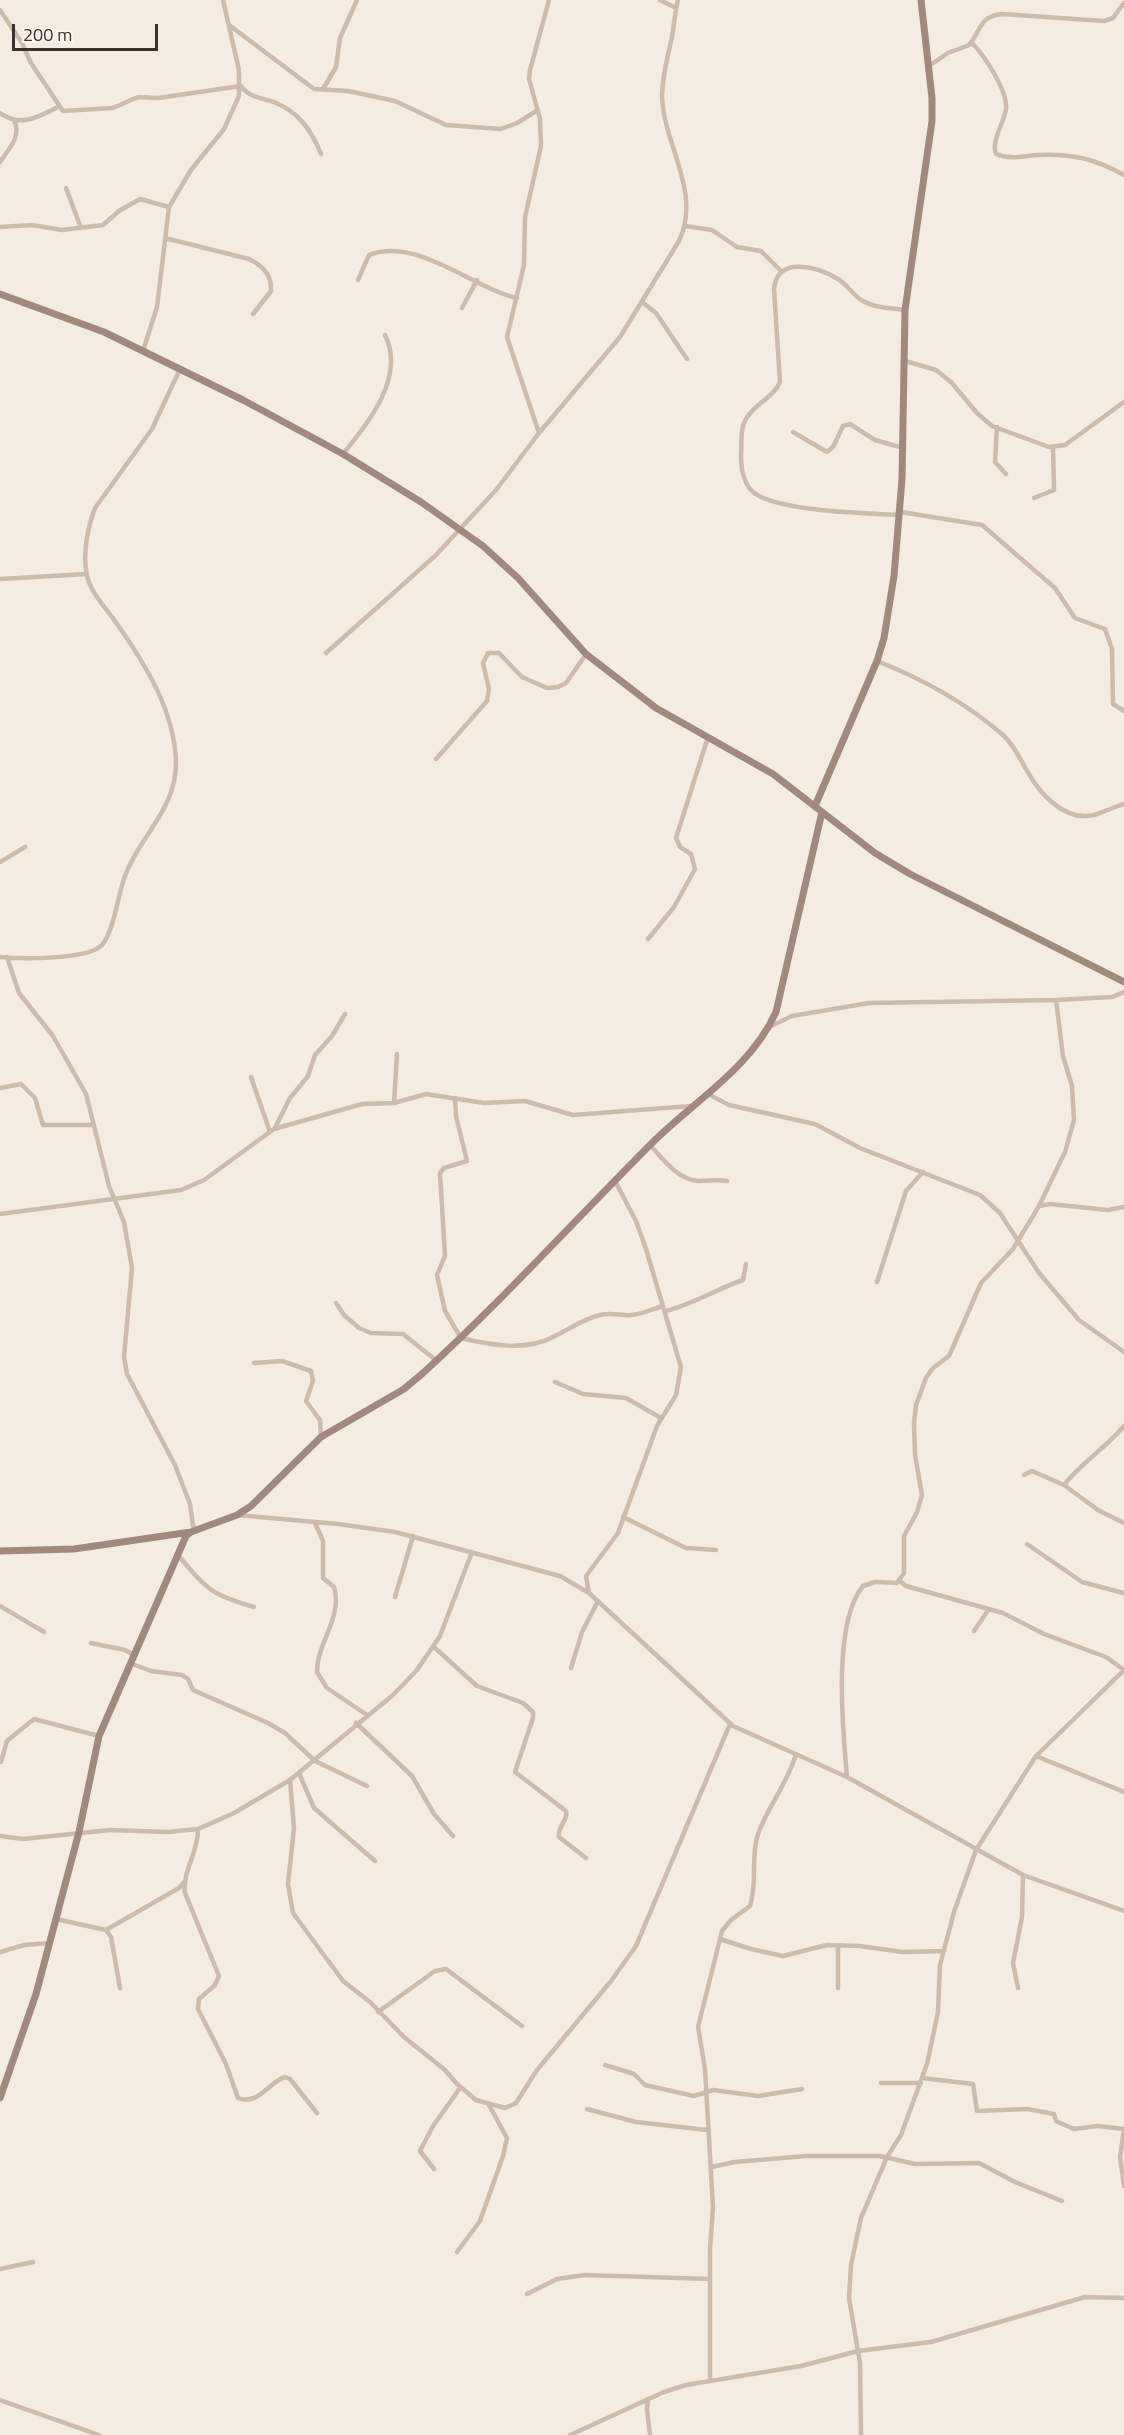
<!DOCTYPE html>
<html>
<head>
<meta charset="utf-8">
<style>
  body { margin:0 }
  #map { position:relative; width:1124px; height:2435px; overflow:hidden; background:#f4ebe1; font-family:"Titillium Web",sans-serif }
  canvas { display:block }
  .scale { position:absolute; left:12px; top:24px; width:146px; height:27px; box-sizing:border-box; border:3px solid #3b302b; border-top:0; padding-left:8px; font-size:18px; line-height:21px; white-space:nowrap; color:#3b302b; -webkit-text-stroke:4px #fbf5ee; paint-order:stroke }
</style>
</head>
<body>
<div id="map">
<canvas width="1124" height="2435"></canvas>
<div class="scale">200 m</div>
</div>
<script>
const context = document.querySelector('canvas').getContext('2d');
context.lineJoin = 'round';
function strokePath(path, color, width, dash) { context.strokeStyle = color; context.lineWidth = width; context.lineCap = dash ? 'butt' : 'round'; context.setLineDash(dash || []); context.stroke(path); }
strokePath(new Path2D(`
  M 660,0 L 676,8
  M 0,10 L 22,43 L 31,63 L 63,111 L 113,108 L 138,97 L 158,98 L 241,86 C 248,97 262,98 274,102 C 299,112 311,130 321,154
  M 229,25 L 314,89 L 348,91 L 395,101 L 446,125 L 501,129 L 517,123 L 538,110
  M 972,43 C 984,55 1008,91 1006,109 C 1004,123 991,141 996,154 C 1010,160 1024,156 1038,155 C 1070,153 1096,159 1124,175
  M 929,66 L 948,53 L 969,45 C 981,31 979,16 1002,14 L 1104,21 L 1113,18 L 1124,3
  M 323,89 L 336,67 L 340,38 L 357,0
  M 0,113 C 21,128 38,117 58,107
  M 0,162 C 9,149 22,136 14,120
  M 66,188 L 81,228
  M 685,226 L 712,230 L 737,247 L 761,251 L 781,271
  M 0,227 L 32,225 L 62,230 L 103,225 L 119,211 L 140,199 L 169,207
  M 165,238 L 249,259 C 263,266 272,275 271,291 L 253,314
  M 358,280 L 369,255 C 416,236 474,289 517,298
  M 642,302 L 656,313 L 687,359
  M 462,308 L 477,280
  M 143,351 L 157,307 L 169,207 L 191,170 L 224,129 L 239,96 L 239,70 L 223,0
  M 905,361 L 936,370 L 951,382 L 977,413 L 992,426 L 1049,447 L 1065,445 L 1124,402
  M 997,427 L 995,462 L 1006,474
  M 793,432 L 827,452 L 833,447 L 843,426 L 850,424 L 875,440 L 903,448
  M 539,433 L 507,337 L 524,265 L 525,217 L 541,146 L 540,119 L 529,79 L 530,70 L 549,0
  M 343,454 C 368,423 406,377 385,335
  M 1034,498 L 1054,490 L 1053,447
  M 901,512 L 982,525 L 1055,588 L 1075,618 L 1105,629 L 1112,649 L 1113,704 L 1124,711
  M 900,515 C 869,513 771,512 751,490 C 743,481 741,466 741,455 C 742,445 740,432 744,423 C 751,405 773,399 780,382 L 774,289 C 777,255 818,267 838,279 C 848,285 853,296 863,301 C 875,308 891,308 905,310
  M 0,579 L 86,574
  M 326,653 L 435,556 L 496,490 L 539,433 L 620,337 L 679,241 C 702,192 664,146 662,97 C 662,76 668,56 672,37 C 674,25 675,12 678,0
  M 877,661 C 923,679 966,703 1003,735 C 1014,745 1019,757 1026,769 C 1039,793 1064,822 1094,815 C 1104,812 1114,807 1124,804
  M 436,759 L 487,701 L 489,689 L 483,663 L 488,653 L 499,653 L 522,677 L 547,688 L 558,687 L 566,683 L 586,654
  M 0,862 L 25,847
  M 648,939 L 674,907 L 695,869 L 691,854 L 680,847 L 676,838 L 708,737
  M 0,957 C 21,959 88,960 102,945 C 114,931 118,894 125,876 C 139,836 177,810 176,761 C 174,709 144,662 115,621 C 105,607 90,592 87,575 C 82,554 88,527 95,508 L 152,429 L 180,369
  M 7,957 L 19,993 L 53,1036 L 86,1094 L 109,1186 L 124,1222 L 132,1268 L 124,1357 L 127,1374 L 175,1465 L 190,1504 L 193,1526 L 198,1530
  M 769,1027 L 792,1016 L 869,1003 L 1056,1000 L 1112,997 L 1124,992
  M 251,1077 L 270,1132
  M 0,1088 L 21,1084 L 35,1098 L 43,1125 L 94,1125
  M 708,1094 L 729,1105 L 815,1124 L 860,1148 L 980,1195 L 1000,1213 L 1039,1273 L 1079,1320 L 1124,1352
  M 455,1098 L 456,1116 L 467,1161 L 444,1168 L 440,1173 L 445,1256 L 437,1275 L 445,1311 L 461,1338 C 490,1345 527,1352 555,1336 C 571,1328 583,1319 600,1315 C 612,1312 621,1316 632,1315 C 643,1314 653,1309 663,1306
  M 394,1103 L 397,1054
  M 275,1128 L 290,1098 L 308,1076 L 315,1055 L 332,1036 L 345,1014
  M 650,1145 C 663,1159 677,1179 698,1181 C 709,1181 716,1179 727,1181
  M 1039,1206 L 1065,1152 L 1074,1120 L 1072,1086 L 1063,1056 L 1056,1000
  M 0,1214 L 181,1190 L 204,1180 L 274,1129 L 362,1104 L 394,1103 L 426,1094 L 484,1103 L 525,1101 L 573,1115 L 691,1106
  M 877,1282 L 906,1191 L 923,1172
  M 336,1303 L 344,1315 L 359,1328 L 371,1333 L 403,1334 L 437,1361
  M 665,1311 C 692,1305 716,1289 743,1280 L 746,1264
  M 254,1363 L 282,1361 L 311,1371 L 313,1381 L 306,1401 L 320,1420 L 321,1437
  M 555,1382 L 583,1394 L 626,1398 L 661,1418
  M 1024,1475 L 1032,1471 L 1064,1485 C 1082,1462 1106,1448 1124,1426
  M 1064,1485 L 1098,1510 L 1124,1523
  M 237,1515 L 338,1524 L 395,1532 L 560,1576 L 589,1593 L 733,1726 L 847,1777 L 1023,1875 L 1124,1911
  M 623,1517 L 686,1548 L 716,1550
  M 315,1523 L 323,1541 L 323,1578 L 334,1587 C 343,1618 317,1642 317,1672 L 327,1688 L 367,1715
  M 1027,1544 L 1082,1582 L 1124,1593
  M 177,1554 C 207,1589 209,1594 254,1607
  M 900,1581 L 906,1586 L 1003,1613 L 1044,1634 L 1106,1657 L 1124,1670
  M 589,1593 L 586,1576 L 618,1533 L 657,1426 L 676,1395 L 681,1367 L 646,1249 L 636,1221 L 615,1181
  M 395,1597 L 413,1536
  M 0,1606 L 44,1632
  M 974,1631 L 989,1609
  M 91,1643 L 125,1650 L 134,1655
  M 435,1648 L 477,1686 L 523,1703 L 533,1712 L 533,1718 L 515,1772 L 566,1811 C 569,1819 557,1827 559,1837 L 586,1858
  M 130,1663 L 151,1671 L 182,1675 L 188,1679 L 193,1690 L 268,1723 L 285,1733 L 315,1761 L 367,1786
  M 571,1668 L 582,1632 L 598,1601
  M 356,1723 L 412,1776 L 434,1814 L 453,1836
  M 1036,1756 L 1124,1792
  M 1,1762 L 7,1741 L 34,1719 L 99,1736
  M 299,1773 L 314,1808 L 375,1861
  M 847,1777 C 843,1731 832,1623 863,1586 L 875,1582 L 897,1583 L 904,1573 L 904,1536 L 917,1512 L 922,1495 L 915,1455 L 914,1423 L 916,1405 L 926,1378 L 933,1368 L 949,1356 L 981,1283 L 1013,1249 L 1039,1206 L 1050,1204 L 1108,1210 L 1124,1207
  M 290,1780 L 294,1828 L 288,1884 L 293,1913 L 343,1981 L 370,2002 L 404,2037 L 445,2070 L 457,2084 L 476,2100 L 505,2108 L 516,2103 L 537,2070 L 611,1981 L 636,1946 L 730,1724
  M 198,1829 C 199,1851 182,1871 185,1893 L 219,1976 L 215,1985 L 199,1999 L 198,2009 L 226,2064 L 238,2098 C 258,2106 269,2082 285,2077 L 290,2079 L 317,2113
  M 0,1836 L 23,1839 L 110,1830 L 168,1832 L 198,1829 L 234,1813 L 290,1780 L 393,1695 L 417,1670 L 440,1636 L 472,1552
  M 56,1919 L 106,1930 L 111,1937 L 120,1988
  M 106,1930 L 179,1888 L 185,1881
  M 720,1939 L 751,1949 L 783,1956 L 827,1945 L 859,1946 L 903,1952 L 944,1951
  M 838,1945 L 838,1988
  M 0,1952 L 24,1945 L 49,1943
  M 1018,1988 L 1013,1963 L 1022,1917 L 1023,1875
  M 378,2012 L 435,1971 L 446,1969 L 522,2026
  M 605,2065 L 634,2074 L 645,2085 L 694,2096 L 713,2090 L 758,2096 L 802,2089
  M 922,2078 L 973,2084 L 977,2111 L 1027,2109 L 1054,2114 L 1056,2121 L 1074,2129 L 1098,2126 L 1124,2129
  M 881,2083 L 921,2083
  M 587,2109 L 636,2122 L 707,2130
  M 1124,2130 L 1120,2157 L 1124,2186
  M 711,2167 L 735,2162 L 806,2156 L 880,2156 L 915,2164 L 979,2163 L 1015,2182 L 1062,2201
  M 434,2169 L 420,2151 L 433,2126 L 460,2088
  M 457,2252 L 480,2221 L 503,2156 L 507,2138 L 489,2105
  M 0,2269 L 33,2262
  M 527,2294 L 557,2279 L 585,2275 L 710,2279
  M 710,2379 L 710,2250 L 713,2207 L 705,2069 L 698,2027 L 722,1931 L 731,1920 L 750,1906 C 758,1882 750,1858 758,1834 C 768,1806 788,1783 796,1754
  M 648,2399 L 647,2409 L 650,2435
  M 0,2400 L 99,2435
  M 570,2435 L 664,2392 L 686,2385 L 801,2366 L 858,2351 L 931,2342 L 1085,2297 L 1124,2298
  M 861,2435 L 860,2363 L 849,2298 L 851,2265 L 861,2218 L 887,2157 L 901,2135 L 927,2064 L 938,2012 L 940,1965 L 954,1912 L 976,1850 L 1036,1756 L 1124,1670`), '#cdbbac', 4.5);
strokePath(new Path2D(`
  M 0,294 L 104,332 L 243,400 L 343,454 L 421,502 L 483,546 L 518,578 L 586,654 L 656,708 L 773,774 L 875,853 L 910,874 L 1124,982
  M 815,806 L 877,661 L 884,638 L 894,576 L 902,479 L 905,310 L 932,121 L 932,98 L 921,0
  M 0,1551 L 74,1549 L 191,1532
  M 0,2098 L 36,1994 L 79,1832 L 99,1736 L 186,1536 L 191,1532 L 237,1515 L 251,1506 L 321,1437 L 404,1389 L 423,1373 C 503,1300 575,1220 652,1143 C 694,1101 751,1068 776,1012 L 822,812`), '#a18a7d', 7);
</script>
</body>
</html>
